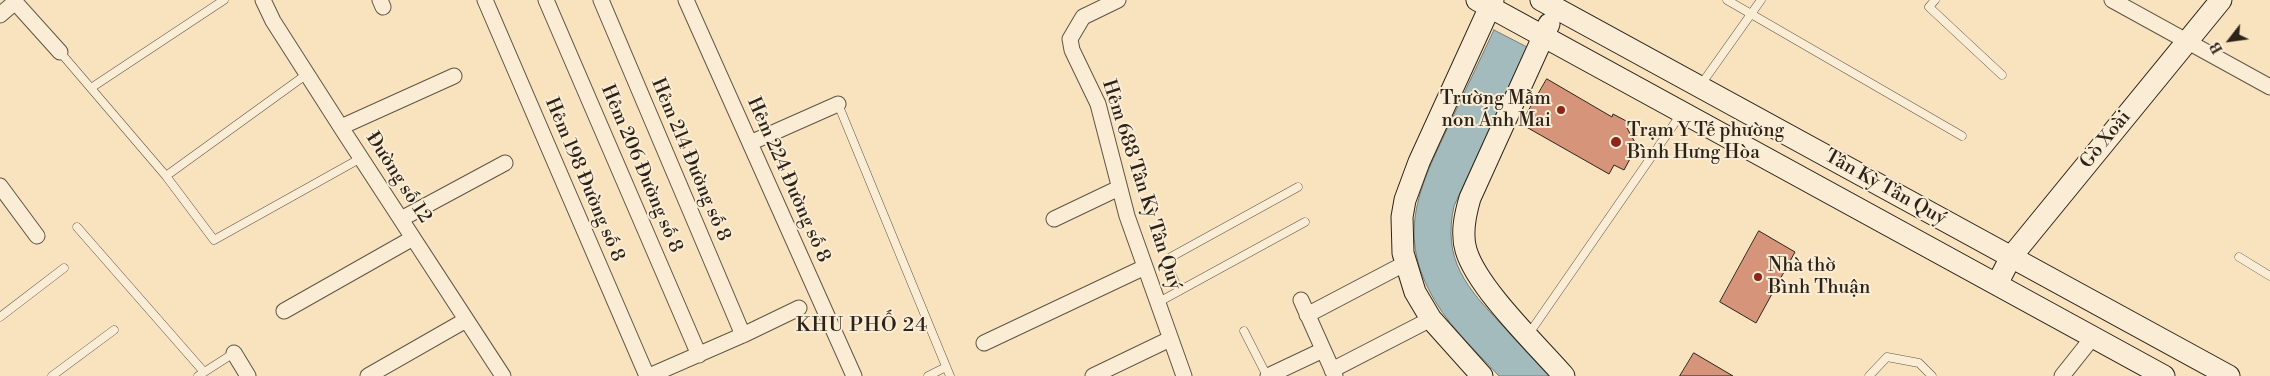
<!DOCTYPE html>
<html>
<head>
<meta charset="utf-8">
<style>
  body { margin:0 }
  #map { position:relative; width:2270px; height:376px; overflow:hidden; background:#f9e3bf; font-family:"Libre Bodoni",serif }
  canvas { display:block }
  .north { position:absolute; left:2205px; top:15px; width:50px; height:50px; -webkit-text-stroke:4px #fbedd5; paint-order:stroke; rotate:240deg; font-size:14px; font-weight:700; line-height:20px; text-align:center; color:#2c241a }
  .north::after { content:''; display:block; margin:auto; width:18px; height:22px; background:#2c241a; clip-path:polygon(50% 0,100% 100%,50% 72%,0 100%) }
</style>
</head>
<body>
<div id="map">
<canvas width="2270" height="376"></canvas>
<div class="north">B</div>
</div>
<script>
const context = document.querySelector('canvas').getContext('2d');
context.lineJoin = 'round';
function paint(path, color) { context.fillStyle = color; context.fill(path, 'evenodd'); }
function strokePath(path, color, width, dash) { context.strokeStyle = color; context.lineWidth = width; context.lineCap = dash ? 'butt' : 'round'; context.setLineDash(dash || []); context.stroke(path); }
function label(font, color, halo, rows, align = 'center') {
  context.font = font + ' "Libre Bodoni",serif'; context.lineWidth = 4; context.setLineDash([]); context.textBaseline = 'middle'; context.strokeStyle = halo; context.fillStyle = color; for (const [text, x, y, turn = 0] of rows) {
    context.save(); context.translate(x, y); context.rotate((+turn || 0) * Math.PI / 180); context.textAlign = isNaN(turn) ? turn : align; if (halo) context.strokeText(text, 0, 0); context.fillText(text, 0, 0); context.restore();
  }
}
const water = new Path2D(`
  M 1494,30 L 1527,47 L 1454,206 C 1442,260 1467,288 1502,325 C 1517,342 1533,359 1549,376 L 1499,376 C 1474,349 1444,322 1428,288 C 1397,226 1424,179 1450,123 C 1465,92 1479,61 1494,30 Z`);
paint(water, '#a3bbbd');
strokePath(water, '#737f7c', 1);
const building = new Path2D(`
  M 1547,79 L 1612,117 L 1613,114 L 1630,123 L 1627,128 L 1637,146 L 1624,170 L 1614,165 L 1609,174 L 1521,124 Z
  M 1759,231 L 1795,252 L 1756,323 L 1720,302 Z
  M 1694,353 L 1733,376 L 1680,376 Z`);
paint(building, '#d6947b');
strokePath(building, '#2c241a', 1);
const lane = new Path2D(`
  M 1727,0 L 1962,136
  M 1935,0 L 1929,7 L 2002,75
  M 60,52 L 166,176 L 214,240 L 361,158
  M 1700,86 L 1761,0
  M 91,88 L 224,0
  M 838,104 L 950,376
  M 166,176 L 307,74
  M 77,227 L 204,372
  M 2239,257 L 2270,276
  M 1179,291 L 1167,265 L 1171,257 L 1298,187
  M 1157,303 L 1305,222
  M 0,317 L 64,268
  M 1244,331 L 1267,376
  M 1528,335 L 1681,114
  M 52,376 L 114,330
  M 198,376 L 234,353
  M 928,376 L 946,367
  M 1869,376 L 1887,357 L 1919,363 L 1932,376`);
const street = new Path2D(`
  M 263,0 L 273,21 L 344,132 L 503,376
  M 380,0 L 383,7
  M 485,0 L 647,376
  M 546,0 L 699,355
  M 601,0 L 743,335
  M 686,0 L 854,376
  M 1118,0 L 1083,17 L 1070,39 L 1072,50 L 1098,104 L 1127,216 L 1184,376
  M 2112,0 L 2270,87
  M 0,15 L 15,2 L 60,52
  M 341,127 L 454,76
  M 750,143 L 838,104
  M 0,186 L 37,236
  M 401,219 L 505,163
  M 1054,219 L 1119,188
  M 1301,300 L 1335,376
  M 284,311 L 413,238
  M 1307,315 L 1406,263
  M 984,343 L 1145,267
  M 234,353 L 248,376
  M 1332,370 L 1431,319
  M 368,376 L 466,320
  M 649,376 L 743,335 L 799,308
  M 1093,376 L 1170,339
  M 1268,376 L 1323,350
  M 2062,376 L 2093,337`);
const secondary = new Path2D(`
  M 1477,0 L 2164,376
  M 1541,0 L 2229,376
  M 1549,24 L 1470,198 C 1465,215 1461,233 1466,250 C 1477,288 1537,345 1564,376
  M 1997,284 L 2011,257 L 2221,0
  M 1482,376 L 1431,319 L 1415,292 L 1403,253 L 1402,217 L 1405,200 L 1419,162 L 1493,0`);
strokePath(lane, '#5f5443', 9);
strokePath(street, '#5f5443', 17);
strokePath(secondary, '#2c241a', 23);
strokePath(lane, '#fbedd5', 8);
strokePath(street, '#fbedd5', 15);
strokePath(secondary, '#fbedd5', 21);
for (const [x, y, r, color] of [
  [1561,110,5,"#8f2418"],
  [1616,142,6,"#8f2418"],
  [1758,277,5,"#8f2418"]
]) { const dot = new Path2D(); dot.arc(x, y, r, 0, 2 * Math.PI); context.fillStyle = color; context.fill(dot); strokePath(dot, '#fbedd5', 2); }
label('19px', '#2c241a', '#fbedd5', [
  ["Trường Mầm",1551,99,"right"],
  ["non Ánh Mai",1551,121,"right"],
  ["Trạm Y Tế phường",1627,131],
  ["Bình Hưng Hòa",1627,153],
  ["Nhà thờ",1768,266],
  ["Bình Thuận",1768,288]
], 'left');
label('19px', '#2c241a', '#fbedd5', [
  ["Gò Xoài",2106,140,-51],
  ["Hẻm 214 Đường số 8",690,160,67],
  ["Hẻm 206 Đường số 8",641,169,67],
  ["Đường số 12",398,178,57],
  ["Hẻm 198 Đường số 8",584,180,67],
  ["Hẻm 224 Đường số 8",788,180,66],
  ["Hẻm 688 Tân Kỳ Tân Quý",1141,185,72],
  ["Tân Kỳ Tân Quý",1885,188,29]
]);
context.letterSpacing = '1px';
label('20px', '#2c241a', '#fbedd5', [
  ["KHU PHỐ 24",862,326]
]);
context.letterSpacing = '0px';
</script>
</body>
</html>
